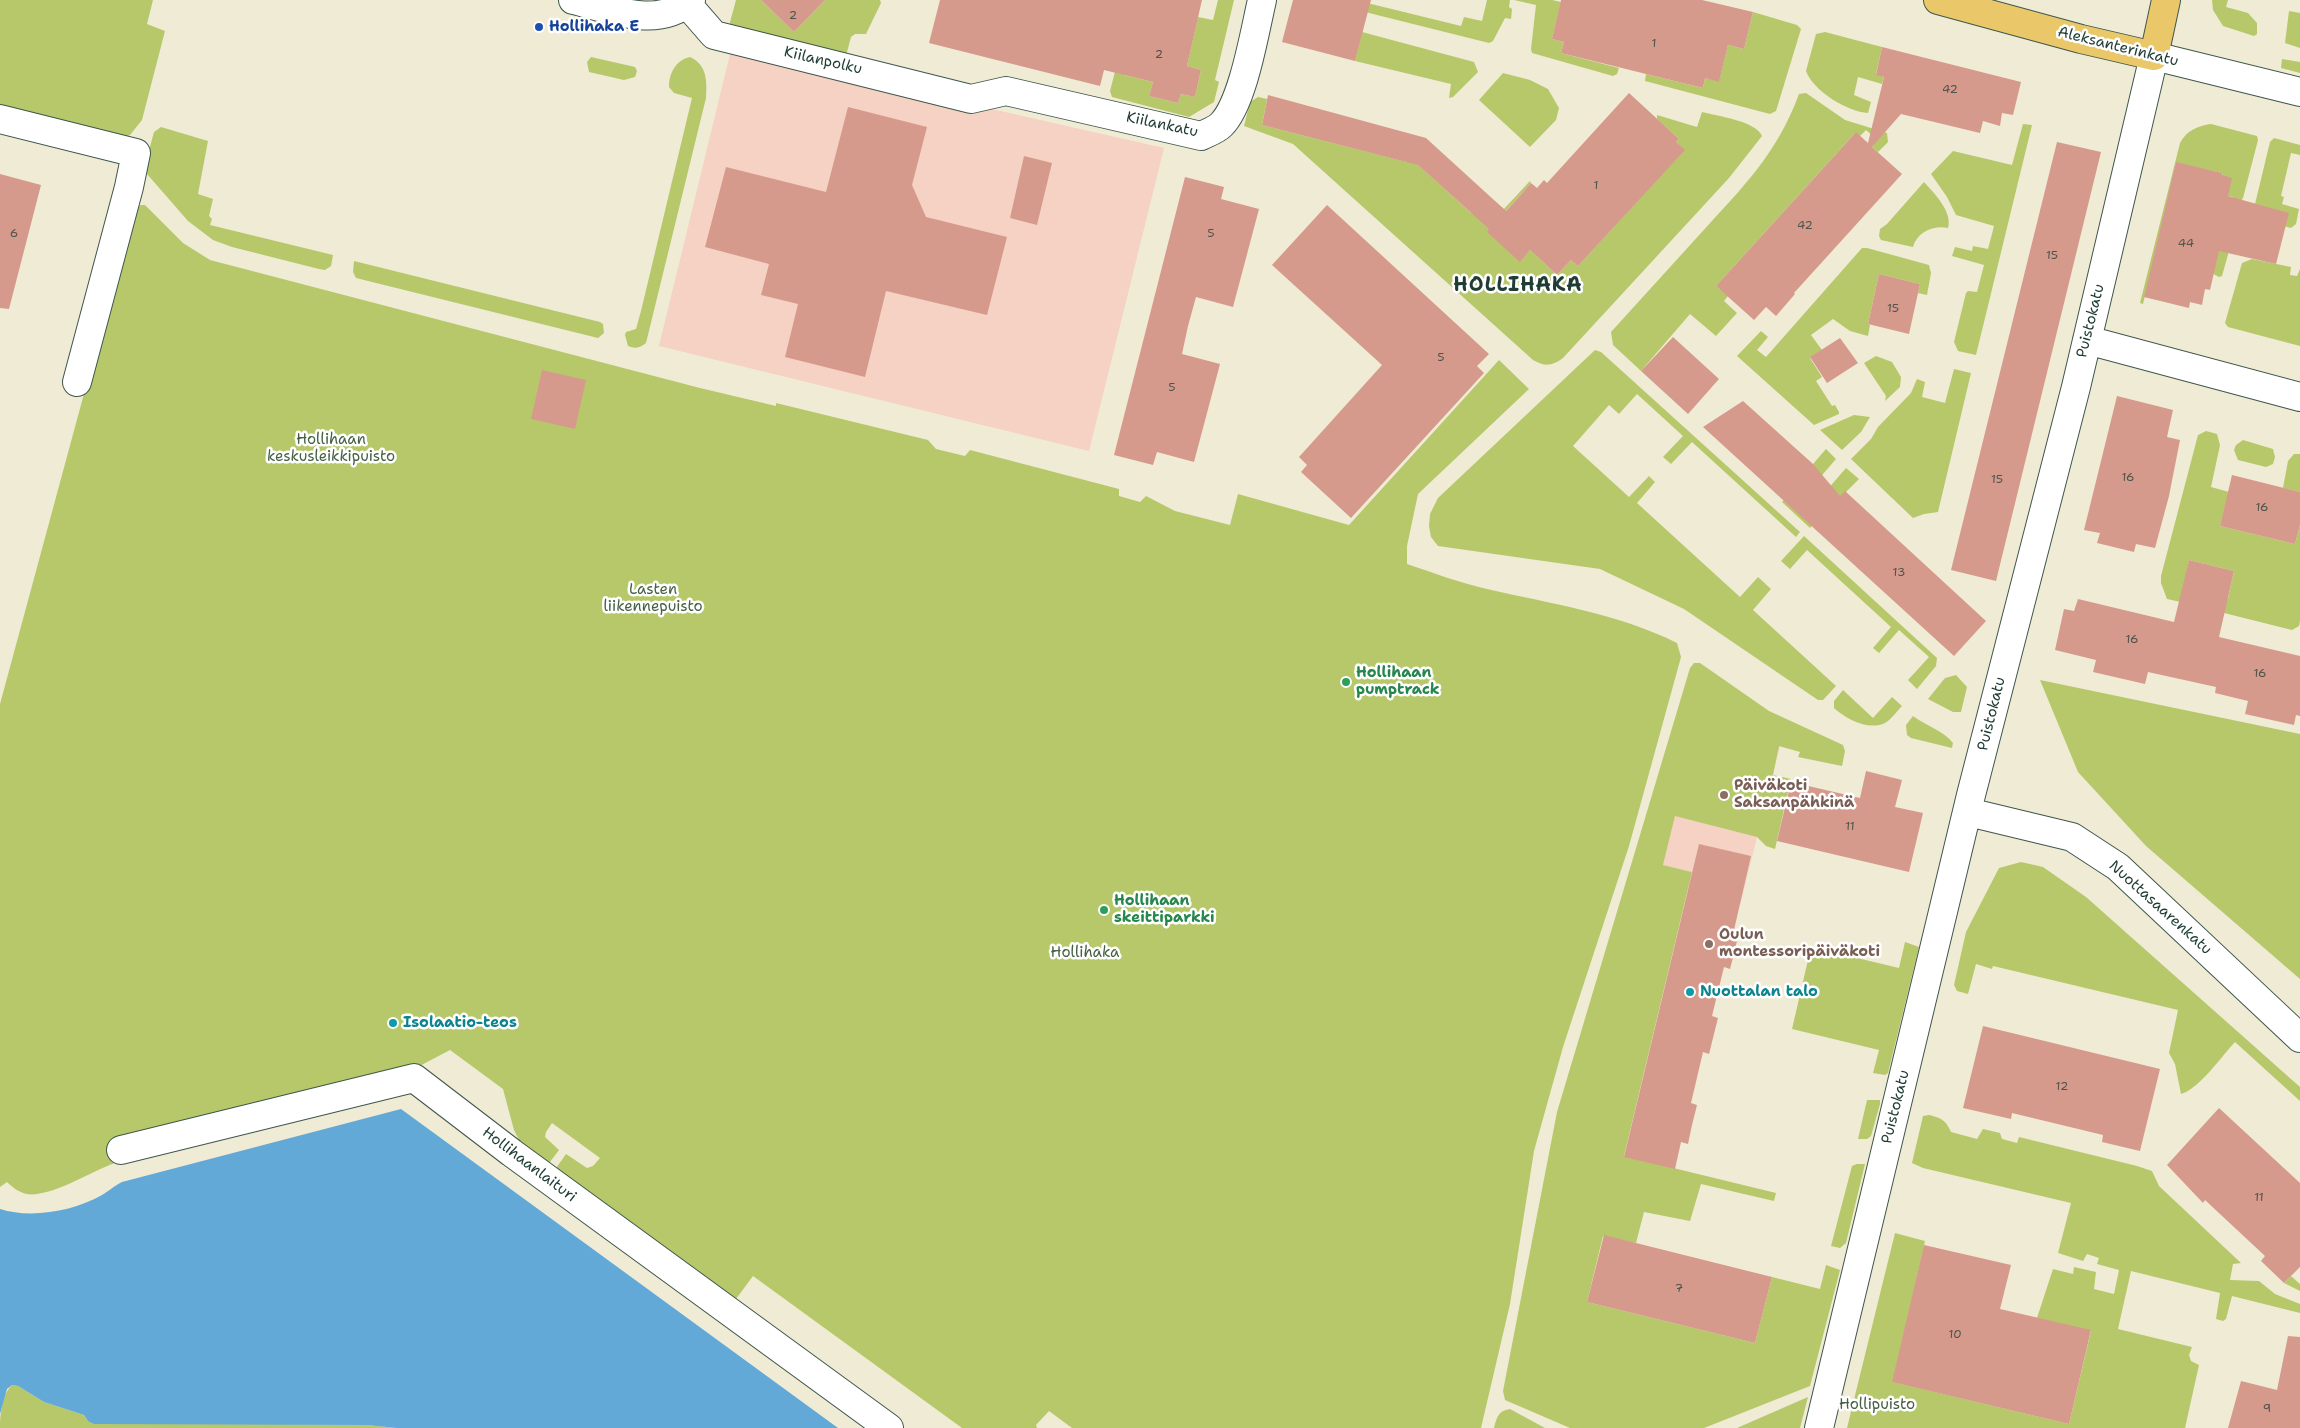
<!DOCTYPE html>
<html>
<head>
<meta charset="utf-8">
<style>
  body { margin:0 }
  canvas { display:block; background:#efebd4 }
</style>
</head>
<body>
<canvas width="2300" height="1428"></canvas>
<script>
const context = document.querySelector('canvas').getContext('2d');
context.lineJoin = 'round';
function paint(path, color) { context.fillStyle = color; context.fill(path, 'evenodd'); }
function strokePath(path, color, width, dash) { context.strokeStyle = color; context.lineWidth = width; context.lineCap = dash ? 'butt' : 'round'; context.setLineDash(dash || []); context.stroke(path); }
function label(font, color, halo, rows, align = 'center') {
  context.font = font + ' "Shantell Sans",sans-serif'; context.lineWidth = 5; context.setLineDash([]); context.textBaseline = 'middle'; context.strokeStyle = halo; context.fillStyle = color; for (const [text, x, y, turn = 0] of rows) {
    context.save(); context.translate(x, y); context.rotate((+turn || 0) * Math.PI / 180); context.textAlign = isNaN(turn) ? turn : align; if (halo) context.strokeText(text, 0, 0); context.fillText(text, 0, 0); context.restore();
  }
}
paint(new Path2D(`
  M 731,50 L 1164,148 L 1089,451 L 659,346 Z
  M 1701,705 L 1780,746 L 1740,905 L 1687,892 L 1692,872 L 1663,865 Z`), '#f5d2c3');
paint(new Path2D(`
  M 0,0 L 153,0 L 147,24 L 165,31 L 142,120 L 130,135 L 123,138 L 0,111 Z
  M 736,0 L 761,0 L 794,32 L 825,0 L 880,0 L 881,3 L 866,34 L 855,34 L 851,37 L 846,56 L 729,26 Z
  M 1218,0 L 1234,0 L 1215,80 L 1219,82 L 1214,102 L 1189,117 L 1112,97 L 1110,91 L 1123,41 L 1132,43 L 1124,75 L 1153,82 L 1149,96 L 1178,103 L 1181,94 L 1195,97 L 1201,70 L 1187,66 L 1198,17 L 1213,20 Z
  M 1355,0 L 1461,26 L 1464,17 L 1482,21 L 1487,0 L 1510,0 L 1509,7 L 1512,9 L 1511,19 L 1505,18 L 1493,41 L 1489,43 L 1357,10 Z
  M 1514,0 L 1552,0 L 1561,2 L 1552,39 L 1564,42 L 1561,53 L 1619,68 L 1617,74 L 1613,76 L 1532,53 L 1531,49 L 1536,5 Z
  M 2212,0 L 2228,0 L 2226,7 L 2248,13 L 2257,23 L 2257,34 L 2254,36 L 2223,26 L 2213,10 Z
  M 2289,11 L 2300,13 L 2300,48 L 2285,43 Z
  M 1753,12 L 1797,25 L 1801,29 L 1776,111 L 1770,114 L 1645,81 L 1646,74 L 1703,88 L 1705,78 L 1719,81 L 1728,45 L 1744,49 Z
  M 1362,32 L 1474,62 L 1478,72 L 1453,97 L 1449,98 L 1451,84 L 1355,61 Z
  M 1825,32 L 1882,47 L 1876,74 L 1884,77 L 1882,84 L 1858,77 L 1854,95 L 1871,102 L 1868,113 C 1848,112 1813,91 1806,71 L 1816,34 Z
  M 591,57 L 635,67 L 637,71 L 635,77 L 624,80 L 589,72 L 587,62 Z
  M 690,57 C 707,65 707,80 706,98 L 646,343 C 640,348 635,349 628,346 L 625,335 L 626,332 L 636,329 L 641,311 L 692,98 L 674,93 L 669,87 C 669,73 676,60 690,57 Z
  M 2282,59 L 2300,62 L 2300,73 L 2281,68 Z
  M 1503,73 L 1530,80 L 1548,89 L 1559,108 L 1556,120 L 1530,147 L 1479,100 Z
  M 1806,93 L 1845,120 L 1887,133 L 1888,142 L 1878,152 L 1872,147 L 1877,140 L 1866,130 L 1860,136 L 1855,133 L 1716,286 L 1728,296 L 1724,301 L 1737,313 L 1716,336 L 1690,314 L 1641,371 L 1613,345 L 1611,332 C 1641,299 1671,266 1701,233 C 1742,188 1777,154 1799,94 Z
  M 1258,97 L 1267,99 L 1262,125 L 1407,162 L 1414,161 L 1471,213 L 1487,195 L 1504,209 L 1530,181 L 1531,183 L 1491,227 L 1520,261 L 1530,250 L 1557,275 L 1571,260 L 1578,266 L 1684,150 L 1676,142 L 1679,139 L 1657,119 L 1657,115 L 1697,127 L 1702,112 C 1717,116 1756,121 1762,136 L 1729,178 L 1563,358 C 1552,366 1545,367 1533,360 L 1293,144 L 1244,126 L 1250,102 Z
  M 2023,124 L 2032,125 L 1976,355 L 1958,351 L 1954,342 L 1966,293 L 1968,291 L 1977,292 L 1984,265 L 1952,256 L 1955,247 L 1972,251 L 1973,246 L 1988,249 L 1994,226 L 1956,215 L 1947,197 L 1931,174 L 1953,151 L 2012,165 Z
  M 2211,124 L 2257,136 L 2258,140 L 2243,198 L 2241,201 L 2232,203 L 2233,197 L 2228,196 L 2222,173 L 2176,163 L 2143,304 L 2140,303 L 2180,143 C 2187,130 2198,126 2211,124 Z
  M 161,127 L 208,141 L 198,194 L 213,199 L 209,216 L 212,219 L 210,225 L 333,255 L 331,266 L 325,270 L 319,269 L 232,247 L 213,240 L 188,221 L 147,174 L 147,158 L 154,132 Z
  M 2274,138 L 2300,145 L 2300,155 L 2291,153 L 2281,196 L 2284,197 L 2282,204 L 2299,209 L 2296,224 L 2291,228 L 2261,220 L 2255,204 L 2270,142 Z
  M 1924,182 C 1934,193 1953,212 1948,228 C 1934,225 1917,232 1913,247 L 1881,240 L 1879,236 L 1880,229 L 1887,224 Z
  M 141,205 L 145,205 L 183,243 L 210,260 L 700,388 L 776,406 L 776,403 L 928,440 L 936,449 L 965,456 L 970,450 L 1119,489 L 1119,496 L 1140,502 L 1146,496 L 1175,511 L 1230,525 L 1238,494 L 1349,525 L 1499,360 L 1529,389 L 1418,494 L 1407,546 L 1407,564 C 1434,573 1460,583 1487,589 C 1552,604 1617,613 1677,643 L 1681,657 L 1629,846 L 1563,1047 L 1534,1151 L 1510,1304 L 1481,1428 L 1072,1428 L 1049,1411 L 1036,1425 L 1037,1428 L 962,1428 L 753,1276 L 733,1303 L 554,1171 L 566,1154 L 587,1168 L 593,1166 L 600,1158 L 552,1123 L 546,1132 L 545,1137 L 559,1150 L 547,1166 L 520,1142 L 514,1130 L 503,1089 L 450,1050 L 414,1069 C 317,1100 219,1129 121,1161 C 94,1169 65,1190 37,1194 C 24,1196 15,1190 7,1182 L 0,1187 L 0,704 L 134,209 Z
  M 2222,214 L 2236,226 L 2222,276 L 2219,277 L 2208,271 Z
  M 1862,248 L 1867,248 L 1929,265 L 1931,273 L 1927,295 L 1918,293 L 1920,284 L 1879,274 L 1868,324 L 1870,325 L 1868,336 L 1850,331 L 1833,319 L 1811,335 L 1822,350 L 1810,358 L 1822,377 L 1816,381 L 1832,406 L 1835,405 L 1839,412 L 1839,414 L 1814,425 L 1737,356 L 1761,331 L 1768,337 L 1757,350 L 1766,357 Z
  M 2252,259 L 2291,267 L 2290,275 L 2297,276 L 2300,269 L 2300,346 L 2228,327 L 2225,323 L 2242,263 Z
  M 354,261 L 600,322 L 603,324 L 604,333 L 598,338 L 356,278 L 353,272 Z
  M 1595,350 L 1601,352 L 1800,532 L 1796,537 L 1692,442 L 1671,464 L 1663,457 L 1683,436 L 1637,394 L 1619,414 L 1609,405 L 1573,446 L 1629,497 L 1649,476 L 1655,482 L 1637,503 L 1740,597 L 1758,577 L 1771,589 L 1753,610 L 1836,686 L 1823,700 L 1818,700 L 1684,609 L 1600,569 L 1438,546 L 1431,537 L 1429,526 L 1430,514 L 1438,498 Z
  M 1876,356 L 1892,362 L 1901,377 L 1900,387 L 1885,401 L 1886,396 L 1864,363 Z
  M 1954,369 L 1971,373 L 1938,512 L 1924,514 L 1913,518 L 1851,459 L 1871,439 L 1878,427 L 1911,393 L 1917,379 L 1925,382 L 1922,397 L 1945,403 Z
  M 1854,415 L 1870,417 L 1861,432 L 1842,450 L 1820,430 Z
  M 2206,431 L 2217,434 L 2220,445 L 2211,487 L 2229,492 L 2220,526 L 2295,544 L 2300,525 L 2300,621 L 2299,626 L 2292,630 L 2220,612 L 2228,598 L 2234,571 L 2189,560 L 2181,602 L 2167,599 L 2161,583 L 2161,576 L 2198,435 Z
  M 2243,440 L 2273,449 L 2275,457 L 2273,464 L 2266,467 L 2238,460 L 2234,450 L 2236,445 Z
  M 1826,449 L 1836,459 L 1804,496 L 1814,505 L 1846,468 L 1859,479 L 1810,528 L 1782,502 L 1814,467 L 1813,464 Z
  M 2294,454 L 2300,454 L 2300,492 L 2283,488 L 2288,461 Z
  M 1804,536 L 1937,658 L 1936,666 L 1917,689 L 1908,680 L 1929,657 L 1899,630 L 1879,653 L 1873,648 L 1891,627 L 1807,550 L 1790,569 L 1781,561 Z
  M 1694,663 L 1700,663 L 1769,711 L 1843,745 L 1845,751 L 1842,766 L 1798,757 L 1800,752 L 1779,746 L 1773,775 L 1791,779 L 1775,849 L 1766,846 L 1757,837 L 1675,816 L 1663,865 L 1692,872 L 1624,1156 L 1776,1193 L 1774,1201 L 1701,1184 L 1690,1221 L 1644,1212 L 1636,1243 L 1603,1236 L 1587,1302 L 1755,1343 L 1772,1277 L 1820,1289 L 1826,1265 L 1840,1270 L 1810,1386 L 1704,1428 L 1570,1428 L 1505,1400 L 1503,1391 L 1557,1112 L 1690,668 Z
  M 1956,675 L 1967,687 L 1961,712 L 1953,712 L 1928,699 L 1945,678 Z
  M 2040,680 L 2300,734 L 2300,979 L 2146,846 L 2078,772 Z
  M 1843,690 L 1873,718 L 1892,697 L 1902,706 C 1897,711 1891,720 1885,723 C 1868,731 1846,719 1834,708 L 1834,701 Z
  M 1913,716 C 1926,726 1943,730 1953,743 L 1952,748 L 1911,738 L 1907,735 L 1906,725 Z
  M 2021,862 L 2043,867 L 2086,897 L 2300,1087 L 2300,1101 L 2235,1042 C 2222,1056 2199,1089 2181,1094 L 2175,1064 L 2169,1053 L 2178,1010 L 1993,966 L 1992,969 L 1976,964 L 1968,994 L 1957,991 L 1954,985 L 1966,932 L 1999,868 Z
  M 1905,942 L 1919,947 L 1888,1073 L 1885,1075 L 1873,1073 L 1879,1050 L 1792,1029 L 1811,947 L 1899,968 Z
  M 1867,1100 L 1880,1100 L 1880,1104 L 1871,1136 L 1867,1139 L 1858,1139 Z
  M 1929,1115 C 1941,1118 1946,1120 1951,1132 L 1977,1139 L 1983,1129 L 2000,1133 L 2002,1139 L 2017,1143 L 2019,1137 L 2137,1166 L 2152,1171 L 2159,1186 L 2241,1263 L 2233,1264 L 2230,1280 L 2259,1281 L 2275,1294 L 2300,1304 L 2300,1313 L 2232,1296 L 2226,1319 L 2223,1321 L 2216,1319 L 2220,1293 L 2131,1271 L 2118,1329 L 2192,1347 L 2189,1355 L 2191,1361 L 2199,1365 L 2185,1428 L 1847,1428 L 1895,1233 L 1925,1241 L 1893,1382 L 2069,1424 L 2091,1331 L 2037,1318 L 2053,1269 L 2073,1274 L 2074,1267 L 2096,1272 L 2094,1289 L 2114,1294 L 2119,1270 L 2097,1264 L 2099,1258 L 2087,1254 L 2083,1261 L 2058,1253 L 2071,1203 L 1923,1168 L 1912,1163 L 1923,1116 Z
  M 1857,1164 L 1865,1164 L 1846,1243 L 1840,1248 L 1831,1246 L 1852,1166 Z
  M 2291,1276 L 2300,1284 L 2300,1291 L 2284,1283 Z
  M 12,1385 L 18,1386 L 44,1402 L 84,1415 L 88,1421 L 367,1425 L 397,1428 L 0,1428 C 0,1415 2,1394 12,1385 Z
  M 1808,1397 L 1800,1428 L 1737,1428 Z
  M 1510,1409 L 1545,1428 L 1494,1428 C 1497,1417 1498,1411 1510,1409 Z`), '#b7c86b');
paint(new Path2D(`
  M 401,1109 L 838,1428 L 397,1428 L 367,1425 L 94,1424 L 88,1421 L 84,1415 L 44,1402 L 18,1386 L 12,1385 L 7,1389 L 0,1414 L 0,1209 C 31,1219 74,1211 102,1195 C 109,1191 114,1186 122,1182 Z`), '#62a9d8');
paint(new Path2D(`
  M 761,0 L 825,0 L 794,32 Z
  M 940,0 L 1202,0 L 1187,66 L 1201,70 L 1195,97 L 1181,94 L 1178,103 L 1149,96 L 1153,82 L 1104,70 L 1100,86 L 929,43 Z
  M 1293,0 L 1371,0 L 1355,61 L 1282,42 Z
  M 1561,0 L 1702,0 L 1753,12 L 1744,49 L 1728,45 L 1719,82 L 1705,78 L 1703,88 L 1561,53 L 1564,42 L 1552,39 Z
  M 1882,47 L 2021,82 L 2013,115 L 2002,113 L 2000,126 L 1983,121 L 1980,133 L 1901,114 L 1872,147 L 1902,174 L 1794,293 L 1795,294 L 1776,316 L 1766,307 L 1754,320 L 1716,286 L 1856,132 L 1868,143 L 1884,77 L 1876,75 Z
  M 1629,93 L 1679,139 L 1676,142 L 1685,150 L 1578,266 L 1571,260 L 1557,275 L 1530,250 L 1520,262 L 1487,232 L 1489,229 L 1418,165 L 1262,125 L 1268,95 L 1426,138 L 1506,211 L 1531,183 L 1537,188 L 1544,180 L 1547,183 Z
  M 848,107 L 927,127 L 912,185 L 926,217 L 1007,237 L 987,315 L 886,291 L 865,377 L 785,357 L 798,304 L 761,295 L 769,264 L 705,247 L 726,167 L 826,192 Z
  M 2057,142 L 2101,152 L 1996,581 L 1951,570 Z
  M 1024,156 L 1052,163 L 1037,225 L 1010,218 Z
  M 2176,162 L 2222,173 L 2222,175 L 2232,178 L 2228,196 L 2289,213 L 2276,264 L 2219,251 L 2210,290 L 2205,289 L 2202,305 L 2190,302 L 2189,308 L 2144,297 Z
  M 0,174 L 41,185 L 9,309 L 0,308 Z
  M 1185,177 L 1224,187 L 1221,199 L 1259,209 L 1233,307 L 1196,297 L 1188,326 L 1182,354 L 1220,364 L 1194,462 L 1157,452 L 1153,465 L 1114,455 Z
  M 1327,205 L 1489,354 L 1477,366 L 1484,373 L 1351,518 L 1301,472 L 1307,465 L 1299,457 L 1382,365 L 1272,265 Z
  M 1879,274 L 1920,284 L 1909,334 L 1868,324 Z
  M 1673,337 L 1719,379 L 1688,414 L 1641,371 Z
  M 1840,338 L 1858,363 L 1827,383 L 1810,357 Z
  M 542,370 L 586,380 L 575,429 L 531,419 Z
  M 2117,396 L 2173,410 L 2167,437 L 2180,440 L 2169,496 L 2155,548 L 2136,544 L 2134,552 L 2097,543 L 2100,533 L 2084,530 Z
  M 1743,401 L 1813,464 L 1840,496 L 1845,491 L 1986,621 L 1954,656 L 1703,427 Z
  M 2232,475 L 2300,492 L 2300,525 L 2295,544 L 2220,526 Z
  M 2189,560 L 2234,571 L 2219,637 L 2300,656 L 2300,716 L 2296,715 L 2294,725 L 2245,714 L 2248,701 L 2215,693 L 2216,687 L 2148,672 L 2145,684 L 2093,672 L 2096,660 L 2055,650 L 2064,609 L 2074,611 L 2078,599 L 2174,622 Z
  M 1866,771 L 1902,780 L 1895,807 L 1923,813 L 1909,872 L 1777,841 L 1791,782 L 1860,798 Z
  M 1699,844 L 1751,856 L 1734,930 L 1739,931 L 1735,950 L 1730,969 L 1724,967 L 1712,1016 L 1718,1018 L 1709,1054 L 1703,1052 L 1691,1103 L 1697,1105 L 1692,1125 L 1688,1144 L 1681,1142 L 1675,1169 L 1624,1157 Z
  M 1983,1026 L 2160,1069 L 2140,1151 L 2102,1142 L 2103,1135 L 2012,1113 L 2011,1119 L 1963,1108 Z
  M 2219,1108 L 2300,1183 L 2300,1267 L 2284,1283 L 2261,1261 L 2265,1256 L 2205,1200 L 2203,1203 L 2167,1165 Z
  M 1604,1235 L 1772,1277 L 1755,1343 L 1587,1302 Z
  M 1924,1245 L 2011,1265 L 2000,1309 L 2091,1330 L 2069,1424 L 1892,1382 Z
  M 2288,1336 L 2300,1337 L 2300,1428 L 2228,1428 L 2241,1381 L 2277,1390 Z`), '#d69a8d');
const minor = new Path2D(`
  M 573,0 C 611,9 658,30 691,0
  M 687,4 L 714,35 L 971,99 L 1006,91 L 1201,136 C 1207,133 1216,130 1221,125 C 1243,104 1255,30 1262,0
  M 0,119 L 136,153 L 129,187 L 77,382
  M 2087,340 L 2300,397
  M 1968,812 L 2072,837 L 2118,867 L 2300,1038
  M 121,1150 L 414,1078 L 512,1153 L 889,1428
  M 1819,1428 L 1971,795 L 2076,387 L 2154,56 L 2300,92`);
const major = new Path2D(`
  M 1938,0 L 2081,39 L 2154,56 L 2166,0`);
strokePath(minor, '#3e574c', 30);
strokePath(major, '#3e574c', 30);
strokePath(minor, '#fff', 28);
strokePath(major, '#eac769', 28);
for (const [x, y, r, color] of [
  [539,27,5,"#1a4fb4"],
  [1346,682,5,"#2e9e5b"],
  [1724,795,5,"#8d6e63"],
  [1104,910,5,"#2e9e5b"],
  [1709,944,5,"#8d6e63"],
  [1690,992,5,"#0f9aa8"],
  [393,1023,5,"#0f9aa8"]
]) { const dot = new Path2D(); dot.arc(x, y, r, 0, 2 * Math.PI); context.fillStyle = color; context.fill(dot); strokePath(dot, '#fff', 2); }
label('12px', '#4d544a', null, [
  ["2",793,16],
  ["1",1654,44],
  ["2",1159,55],
  ["42",1950,90],
  ["1",1596,186],
  ["42",1805,226],
  ["6",14,234],
  ["5",1211,234],
  ["44",2186,244],
  ["15",2052,256],
  ["15",1893,309],
  ["5",1441,358],
  ["5",1172,388],
  ["16",2128,478],
  ["15",1997,480],
  ["16",2262,508],
  ["13",1899,573],
  ["16",2132,640],
  ["16",2260,674],
  ["11",1850,827],
  ["12",2062,1087],
  ["11",2259,1198],
  ["7",1679,1289],
  ["10",1955,1335],
  ["9",2267,1409]
]);
label('bold 15px', '#164399', '#fff', [
  ["Hollihaka E",549,27]
], 'left');
label('15px', '#1f3d34', '#fff', [
  ["Aleksanterinkatu",2118,47,14],
  ["Kiilanpolku",823,61,13],
  ["Kiilankatu",1162,125,12],
  ["Puistokatu",2091,321,-76],
  ["Puistokatu",1992,714,-76],
  ["Nuottasaarenkatu",2160,908,42],
  ["Puistokatu",1896,1107,-76],
  ["Hollihaanlaituri",529,1165,37]
]);
label('15px', '#456042', '#fff', [
  ["Hollihaan",331,440],
  ["keskusleikkipuisto",331,457],
  ["Lasten",653,590],
  ["liikennepuisto",653,607],
  ["Hollihaka",1085,953],
  ["Hollipuisto",1877,1405]
]);
label('bold 15px', '#27864d', '#fff', [
  ["Hollihaan",1356,673],
  ["pumptrack",1356,690],
  ["Hollihaan",1114,901],
  ["skeittiparkki",1114,918]
], 'left');
label('bold 15px', '#785e54', '#fff', [
  ["Päiväkoti",1734,786],
  ["Saksanpähkinä",1734,803],
  ["Oulun",1719,935],
  ["montessoripäiväkoti",1719,952]
], 'left');
label('bold 15px', '#0d838f', '#fff', [
  ["Nuottalan talo",1700,992],
  ["Isolaatio-teos",403,1023]
], 'left');
context.letterSpacing = '1px';
label('bold 20px', '#1f3d34', '#fff', [
  ["HOLLIHAKA",1518,286]
]);
context.letterSpacing = '0px';
</script>
</body>
</html>
